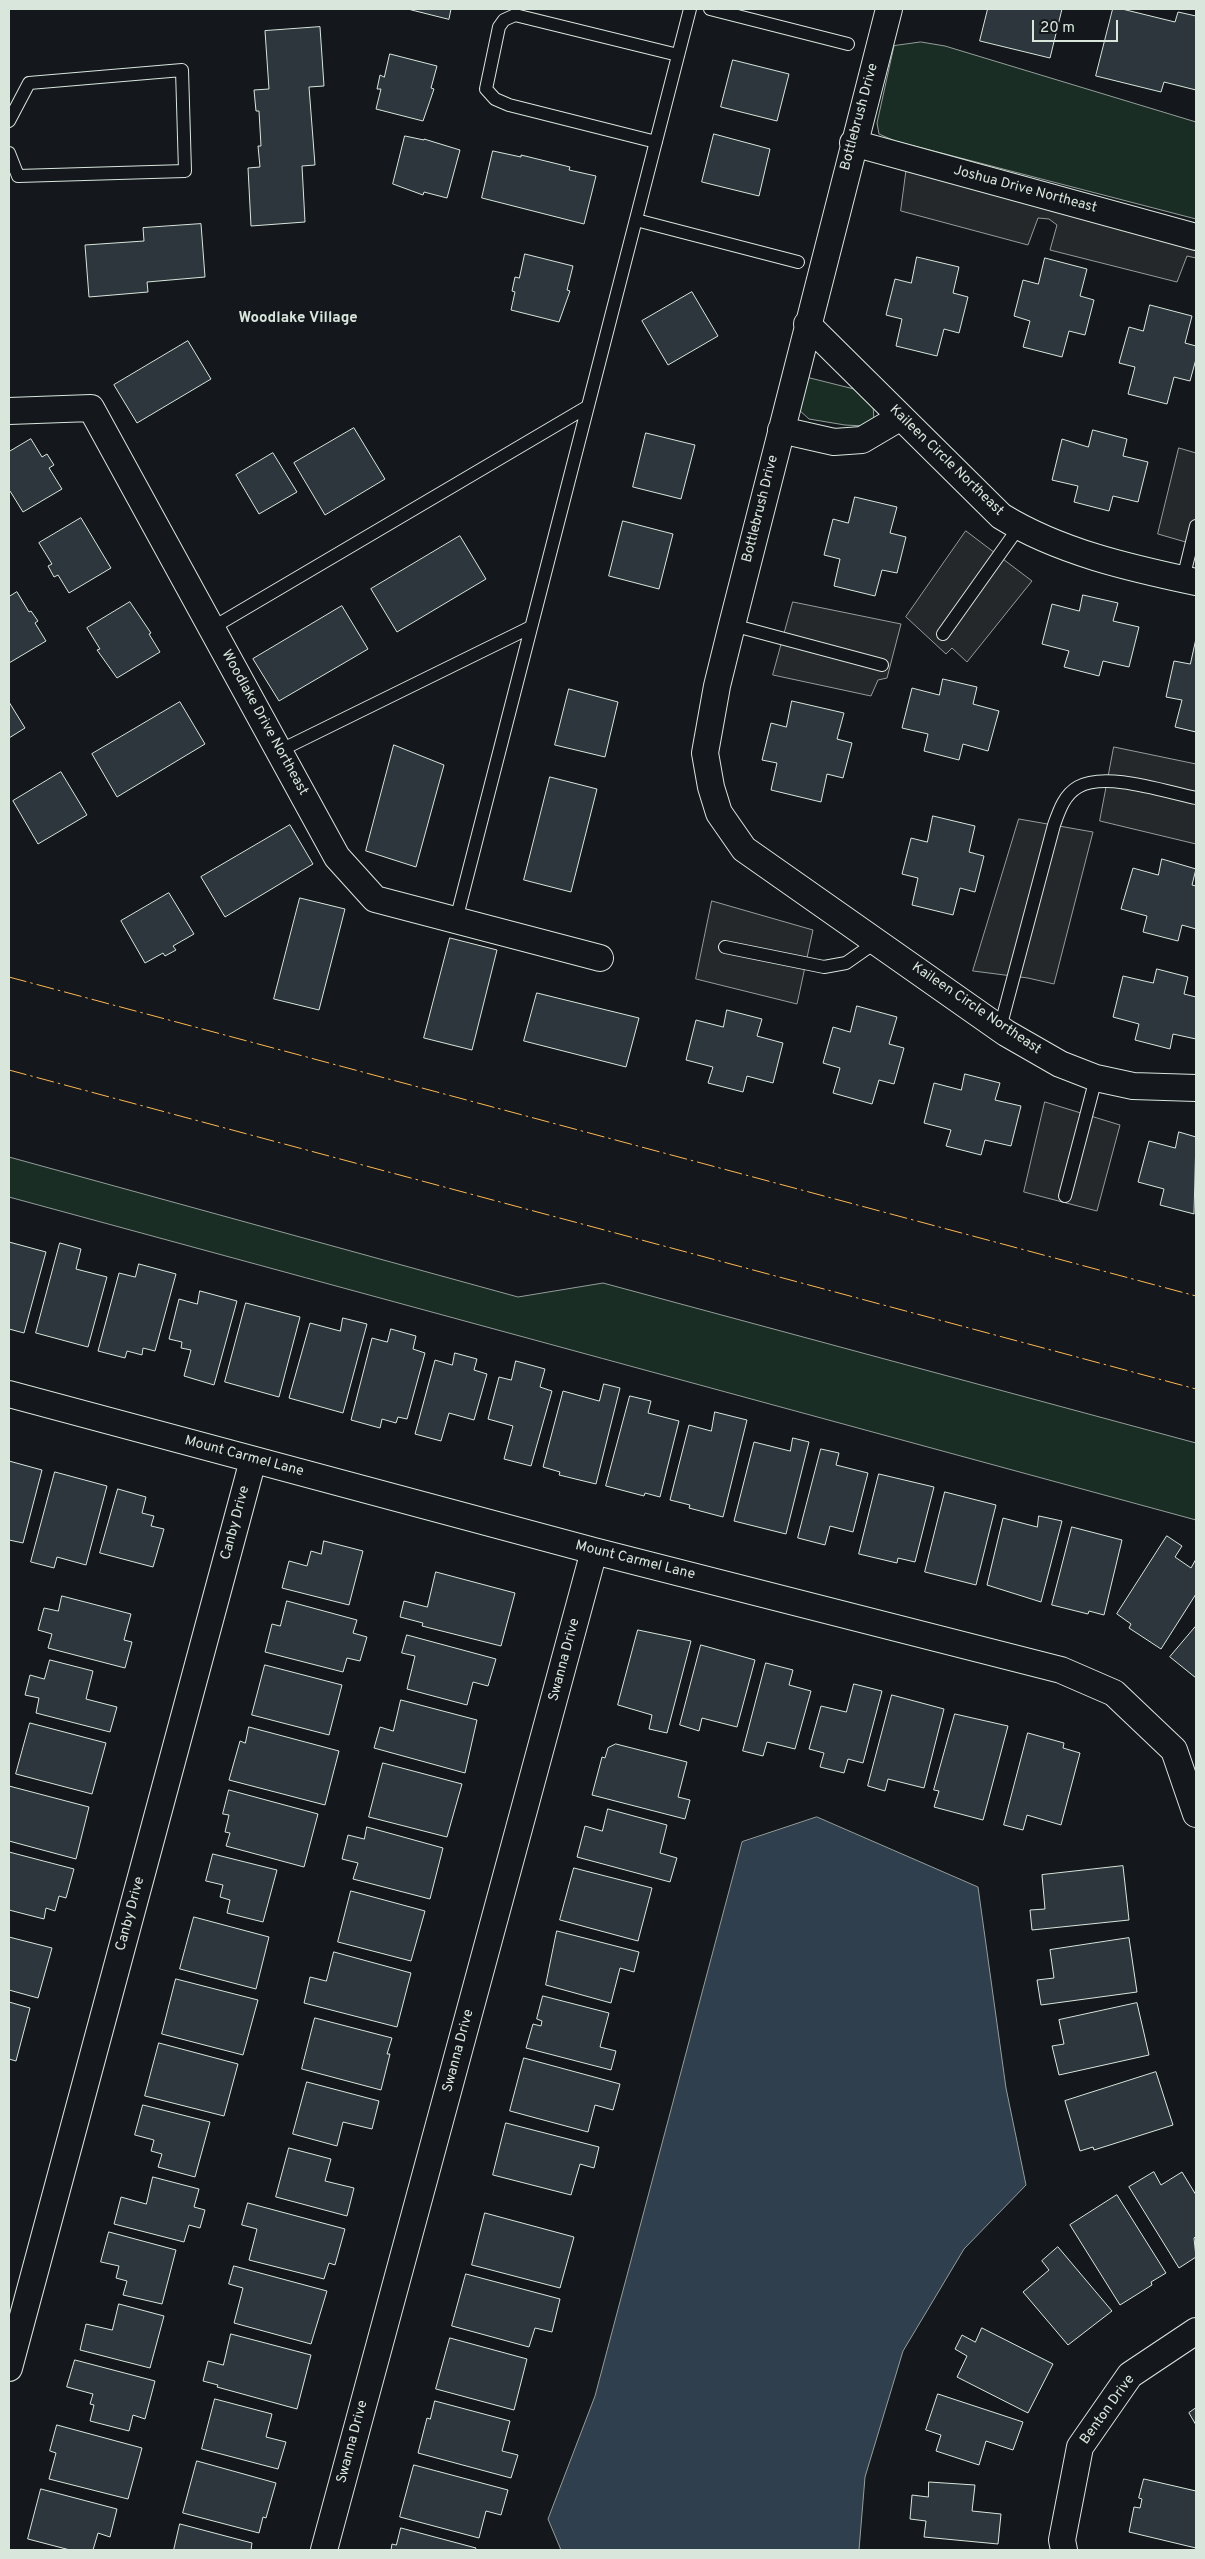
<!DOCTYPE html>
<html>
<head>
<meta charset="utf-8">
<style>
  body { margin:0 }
  #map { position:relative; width:1205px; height:2559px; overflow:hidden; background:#14181c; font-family:Overpass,sans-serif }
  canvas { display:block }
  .frame { position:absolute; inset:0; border:10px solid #d8e6dc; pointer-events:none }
  .scale { position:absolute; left:1032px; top:20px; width:86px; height:22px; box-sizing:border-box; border:2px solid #d8e6dc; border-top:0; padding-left:6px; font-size:15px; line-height:18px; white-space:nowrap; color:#d8e6dc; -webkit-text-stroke:4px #14181c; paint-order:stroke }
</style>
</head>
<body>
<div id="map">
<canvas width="1205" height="2559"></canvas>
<div class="frame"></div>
<div class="scale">20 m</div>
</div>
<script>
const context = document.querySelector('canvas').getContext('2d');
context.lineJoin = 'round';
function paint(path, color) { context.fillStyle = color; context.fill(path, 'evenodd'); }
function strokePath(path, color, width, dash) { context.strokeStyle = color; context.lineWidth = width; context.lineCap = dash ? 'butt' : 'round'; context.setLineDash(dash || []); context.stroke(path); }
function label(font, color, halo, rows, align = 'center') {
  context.font = font + ' Overpass,sans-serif'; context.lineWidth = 4; context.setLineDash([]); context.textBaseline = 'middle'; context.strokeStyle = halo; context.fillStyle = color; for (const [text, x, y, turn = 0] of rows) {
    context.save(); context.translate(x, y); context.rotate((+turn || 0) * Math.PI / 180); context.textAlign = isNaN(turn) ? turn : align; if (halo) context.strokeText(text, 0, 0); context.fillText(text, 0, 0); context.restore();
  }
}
const green = new Path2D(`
  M 921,42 L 945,46 L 1196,122 L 1196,219 L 895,141 L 879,134 L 877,123 L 894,46 Z
  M 806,377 L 858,390 L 873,404 L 874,421 L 864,426 L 845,425 L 809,419 L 798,409 Z
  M 9,1157 L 518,1297 L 603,1283 L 1196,1443 L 1196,1520 L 9,1197 Z`);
paint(green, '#1a2d24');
strokePath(green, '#939e99', 1);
const parking = new Path2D(`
  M 908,158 L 1196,237 L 1196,258 L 1187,256 L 1177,282 L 1050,250 L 1057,225 L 1049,219 L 1038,218 L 1028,245 L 901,211 Z
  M 1179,448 L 1196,453 L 1196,545 L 1158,534 Z
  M 966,531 L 1032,581 L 967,662 L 952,648 L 946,654 L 906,617 Z
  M 793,602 L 901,624 L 887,678 L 878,680 L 871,696 L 773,675 Z
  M 1114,747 L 1196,764 L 1196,844 L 1100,821 Z
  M 1019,819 L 1093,832 L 1054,984 L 1028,978 L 973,971 Z
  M 712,901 L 813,930 L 797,1004 L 696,979 Z
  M 1045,1102 L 1120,1125 L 1097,1211 L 1024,1192 Z`);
paint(parking, '#24282b');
strokePath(parking, '#939e99', 1);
const water = new Path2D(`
  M 817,1817 L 978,1887 L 1006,2088 L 1026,2185 L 964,2249 L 903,2351 L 865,2477 L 859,2550 L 561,2550 L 548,2519 L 595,2396 L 742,1842 Z`);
paint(water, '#2f3f4d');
strokePath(water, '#939e99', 1);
const building = new Path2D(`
  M 408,9 L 451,9 L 449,19 Z
  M 988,9 L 1062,9 L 1050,58 L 980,41 Z
  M 1113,9 L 1122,9 L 1175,22 L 1178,12 L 1196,16 L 1196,90 L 1164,82 L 1161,92 L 1096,76 Z
  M 320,27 L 324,86 L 309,87 L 315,165 L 302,166 L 305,222 L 251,226 L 248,168 L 260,167 L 258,146 L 261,146 L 259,111 L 256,111 L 254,90 L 269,89 L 265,31 Z
  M 390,54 L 437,66 L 431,88 L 434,89 L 423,121 L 376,109 L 381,89 L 377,89 L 380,75 L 384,77 Z
  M 733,60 L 789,74 L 777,121 L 721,107 Z
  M 714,134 L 770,149 L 759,196 L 702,182 Z
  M 405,136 L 424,140 L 424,139 L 460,150 L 447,198 L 424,192 L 423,195 L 393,184 Z
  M 493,151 L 521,157 L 521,155 L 570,167 L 569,170 L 596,176 L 584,224 L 482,198 Z
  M 201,224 L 205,277 L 147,282 L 148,292 L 89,297 L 85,245 L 144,241 L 143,228 Z
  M 525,254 L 573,266 L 567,290 L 570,291 L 559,322 L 511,310 L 515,292 L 512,291 L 515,277 L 519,278 Z
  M 917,257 L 959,267 L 953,293 L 968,297 L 959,333 L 944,329 L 937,356 L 896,346 L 902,319 L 886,315 L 895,279 L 911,283 Z
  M 1045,258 L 1087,269 L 1080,296 L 1094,300 L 1085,335 L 1069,331 L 1062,357 L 1023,347 L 1030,321 L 1014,316 L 1023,280 L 1038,284 Z
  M 692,292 L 718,336 L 668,365 L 642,321 Z
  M 1150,305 L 1192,316 L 1185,343 L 1196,346 L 1196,359 L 1190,381 L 1174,377 L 1167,404 L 1128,394 L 1135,367 L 1119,363 L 1129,327 L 1143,331 Z
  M 188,341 L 211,379 L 137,423 L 114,385 Z
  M 354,428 L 385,479 L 325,515 L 294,463 Z
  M 1093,430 L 1127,439 L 1123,456 L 1148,462 L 1138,502 L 1113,496 L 1109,511 L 1074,502 L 1078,486 L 1052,480 L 1062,439 L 1088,447 Z
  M 646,433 L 695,445 L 681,499 L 633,487 Z
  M 31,439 L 42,457 L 47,454 L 54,465 L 49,468 L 62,489 L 23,512 L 10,491 L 9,492 L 9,452 Z
  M 273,453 L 297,492 L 259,514 L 236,475 Z
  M 855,497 L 897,507 L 890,533 L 906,537 L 897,573 L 882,570 L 875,596 L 834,586 L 840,559 L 824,555 L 833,519 L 848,523 Z
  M 81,518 L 111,568 L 69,593 L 58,575 L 54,577 L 48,566 L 52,564 L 39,543 Z
  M 623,521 L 673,534 L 659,589 L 609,576 Z
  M 460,536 L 486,579 L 397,632 L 371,589 Z
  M 17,592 L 29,612 L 31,611 L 38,621 L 35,623 L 46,641 L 9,663 L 9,597 Z
  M 1083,595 L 1118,603 L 1113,621 L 1139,627 L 1129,667 L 1103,661 L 1099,676 L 1064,667 L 1069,651 L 1042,644 L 1052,604 L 1079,611 Z
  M 130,602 L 151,633 L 149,634 L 160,652 L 117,678 L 97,650 L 100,649 L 87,628 Z
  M 342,606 L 368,649 L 279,701 L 253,659 Z
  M 1196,639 L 1196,732 L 1175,727 L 1182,700 L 1166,697 L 1174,661 L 1190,664 Z
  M 943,679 L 977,687 L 973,704 L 999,711 L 988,751 L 963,744 L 959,760 L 924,751 L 928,734 L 902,728 L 912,688 L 939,695 Z
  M 569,689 L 618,702 L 605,757 L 555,745 Z
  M 792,701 L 844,713 L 837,739 L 852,743 L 843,778 L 827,774 L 821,802 L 771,790 L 777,763 L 762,760 L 771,723 L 786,727 Z
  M 9,702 L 25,728 L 9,738 Z
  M 180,702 L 205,744 L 117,797 L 92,754 Z
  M 394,745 L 444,765 L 416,867 L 366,851 Z
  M 61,772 L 87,815 L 38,844 L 13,801 Z
  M 550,777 L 597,789 L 571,892 L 524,880 Z
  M 933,816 L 975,826 L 969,852 L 984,856 L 975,892 L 960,888 L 953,915 L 912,905 L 918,878 L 902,874 L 911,838 L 927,842 Z
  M 290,825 L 313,864 L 225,917 L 201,877 Z
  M 1162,859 L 1196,869 L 1192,885 L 1196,886 L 1196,929 L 1182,925 L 1178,941 L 1143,932 L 1147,916 L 1121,909 L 1133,868 L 1158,875 Z
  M 169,893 L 194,934 L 173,946 L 176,950 L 165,956 L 163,953 L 145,963 L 121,921 Z
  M 300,898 L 345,909 L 319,1010 L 274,999 Z
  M 450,938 L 497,950 L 472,1050 L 424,1038 Z
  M 1157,969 L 1188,977 L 1184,994 L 1196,997 L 1196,1039 L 1173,1034 L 1170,1049 L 1135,1040 L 1139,1024 L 1113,1017 L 1123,976 L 1153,983 Z
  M 537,993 L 639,1018 L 626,1067 L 524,1041 Z
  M 857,1006 L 897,1017 L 889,1044 L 904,1048 L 894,1084 L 879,1080 L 872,1104 L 833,1093 L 840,1068 L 823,1063 L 833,1027 L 850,1032 Z
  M 727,1010 L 762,1019 L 757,1036 L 783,1043 L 773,1083 L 747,1076 L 743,1092 L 708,1083 L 713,1067 L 686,1060 L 696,1020 L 723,1027 Z
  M 965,1074 L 1000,1083 L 995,1100 L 1021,1106 L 1011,1146 L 985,1140 L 981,1155 L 946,1146 L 951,1130 L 924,1123 L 934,1083 L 961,1090 Z
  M 1179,1132 L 1196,1137 L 1194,1214 L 1160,1205 L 1164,1189 L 1138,1182 L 1149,1141 L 1175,1148 Z
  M 9,1242 L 46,1252 L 24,1333 L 9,1329 Z
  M 60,1243 L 81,1249 L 76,1269 L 107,1277 L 88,1347 L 36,1333 Z
  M 139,1264 L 176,1274 L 155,1351 L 143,1348 L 142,1355 L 127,1351 L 125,1358 L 98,1351 L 119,1273 L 135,1277 Z
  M 200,1291 L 237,1301 L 214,1385 L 184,1376 L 191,1350 L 181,1348 L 182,1342 L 169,1339 L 179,1299 L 197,1304 Z
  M 246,1303 L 300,1317 L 279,1397 L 225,1382 Z
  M 343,1318 L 367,1324 L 343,1413 L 289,1398 L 310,1323 L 340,1331 Z
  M 391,1329 L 416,1336 L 413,1349 L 425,1353 L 407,1419 L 398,1417 L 396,1423 L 382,1419 L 380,1428 L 351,1420 L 372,1338 L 387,1342 Z
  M 455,1353 L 477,1359 L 474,1370 L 487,1374 L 474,1420 L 449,1413 L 441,1441 L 415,1434 L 435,1360 L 452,1365 Z
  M 516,1361 L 545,1369 L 540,1387 L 552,1391 L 531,1466 L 504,1459 L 513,1426 L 488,1419 L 499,1377 L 511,1380 Z
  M 604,1384 L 620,1388 L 596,1484 L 559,1475 L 560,1472 L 543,1467 L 563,1391 L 599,1401 Z
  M 630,1396 L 651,1401 L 648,1413 L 679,1421 L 660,1497 L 645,1493 L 644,1496 L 606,1486 Z
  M 715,1412 L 747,1420 L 723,1517 L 689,1508 L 690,1505 L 670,1500 L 689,1425 L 711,1431 Z
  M 793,1438 L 809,1442 L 786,1534 L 734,1521 L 754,1442 L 790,1451 Z
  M 821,1449 L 839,1453 L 836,1465 L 868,1473 L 853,1532 L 830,1526 L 825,1545 L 798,1538 Z
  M 9,1461 L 42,1470 L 23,1543 L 9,1540 Z
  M 55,1472 L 107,1486 L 86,1565 L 57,1557 L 54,1568 L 31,1562 Z
  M 879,1474 L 934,1487 L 915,1562 L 898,1558 L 897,1563 L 859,1554 Z
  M 118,1489 L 146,1497 L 142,1513 L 154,1516 L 151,1526 L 164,1529 L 153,1567 L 100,1553 Z
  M 945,1492 L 996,1505 L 976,1585 L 925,1572 Z
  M 1039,1516 L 1062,1521 L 1041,1602 L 987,1585 L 1003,1518 L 1037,1527 Z
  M 1072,1527 L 1122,1540 L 1104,1615 L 1089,1611 L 1088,1614 L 1052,1605 Z
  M 1167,1536 L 1182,1546 L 1175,1557 L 1191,1568 L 1196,1559 L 1196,1594 L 1161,1649 L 1129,1628 L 1131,1624 L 1117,1614 Z
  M 324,1541 L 363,1551 L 349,1605 L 282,1588 L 289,1561 L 307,1566 L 311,1551 L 321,1554 Z
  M 436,1572 L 515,1593 L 501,1646 L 422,1626 L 423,1623 L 400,1617 L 404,1601 L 427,1607 Z
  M 62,1596 L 131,1614 L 124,1640 L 132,1642 L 125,1668 L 48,1648 L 52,1634 L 38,1630 L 44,1608 L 58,1611 Z
  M 287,1601 L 357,1620 L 353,1633 L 367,1637 L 360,1661 L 347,1658 L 343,1672 L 265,1652 L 272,1624 L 280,1626 Z
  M 1196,1626 L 1196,1678 L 1170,1657 Z
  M 638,1630 L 691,1641 L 667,1733 L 649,1729 L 652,1715 L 618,1705 Z
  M 407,1635 L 496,1659 L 488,1686 L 473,1682 L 467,1705 L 407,1689 L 415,1656 L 402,1653 Z
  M 701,1645 L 755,1660 L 737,1727 L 702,1718 L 699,1731 L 680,1725 Z
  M 50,1660 L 93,1671 L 86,1699 L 117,1707 L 110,1732 L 36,1713 L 39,1698 L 25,1695 L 30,1675 L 44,1679 Z
  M 766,1663 L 793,1670 L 789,1685 L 811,1691 L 795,1749 L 767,1742 L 763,1756 L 743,1751 Z
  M 265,1665 L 342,1685 L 329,1735 L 252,1715 Z
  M 854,1684 L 882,1691 L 863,1763 L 848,1759 L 844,1773 L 820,1767 L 824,1753 L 809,1749 L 821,1706 L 846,1712 Z
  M 892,1695 L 944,1709 L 924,1788 L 888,1779 L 885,1791 L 868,1786 Z
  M 401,1700 L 477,1720 L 465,1773 L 374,1748 L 380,1727 L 393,1731 Z
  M 955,1714 L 1008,1726 L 983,1820 L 934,1807 L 939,1791 L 934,1790 Z
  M 30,1723 L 106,1743 L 92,1794 L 16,1774 Z
  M 249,1727 L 339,1751 L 325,1805 L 229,1780 L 240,1741 L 245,1743 Z
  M 1028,1733 L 1064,1743 L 1063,1748 L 1080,1753 L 1061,1825 L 1027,1815 L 1023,1830 L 1004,1825 Z
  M 616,1744 L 687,1762 L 678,1797 L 690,1800 L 685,1819 L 592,1795 L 602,1757 L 605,1758 L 608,1748 Z
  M 383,1763 L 462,1784 L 447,1837 L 369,1817 Z
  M 9,1786 L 89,1807 L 76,1859 L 9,1841 Z
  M 229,1790 L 318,1814 L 304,1867 L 226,1846 L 230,1833 L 225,1832 L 229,1815 L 223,1814 Z
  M 608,1809 L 667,1825 L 660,1853 L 677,1858 L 670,1882 L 577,1857 L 585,1826 L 602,1831 Z
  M 367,1827 L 443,1848 L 430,1899 L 353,1879 L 358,1863 L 342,1859 L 348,1835 L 364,1839 Z
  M 9,1852 L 74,1869 L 66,1898 L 59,1896 L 55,1911 L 46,1908 L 44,1919 L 9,1910 Z
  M 213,1854 L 277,1870 L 263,1922 L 227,1913 L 230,1900 L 220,1897 L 223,1885 L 206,1881 Z
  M 1123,1866 L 1129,1920 L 1032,1930 L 1030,1910 L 1045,1909 L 1042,1875 Z
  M 574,1868 L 652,1888 L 638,1941 L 560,1920 Z
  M 351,1891 L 425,1911 L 411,1961 L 338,1942 Z
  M 194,1917 L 269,1937 L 256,1989 L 180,1969 Z
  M 557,1931 L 639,1952 L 634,1972 L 620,1968 L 611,2003 L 546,1985 Z
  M 9,1937 L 52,1948 L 38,1998 L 9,1990 Z
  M 1129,1938 L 1137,1992 L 1041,2005 L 1037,1980 L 1054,1978 L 1050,1950 Z
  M 334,1952 L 411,1973 L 397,2027 L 304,2003 L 310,1977 L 326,1981 Z
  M 176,1979 L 258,2000 L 243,2055 L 162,2034 Z
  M 543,1996 L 609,2013 L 600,2047 L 616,2051 L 611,2070 L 526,2048 L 533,2024 L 541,2026 L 542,2021 L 537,2019 Z
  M 9,2002 L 30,2008 L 16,2061 L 9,2059 Z
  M 1137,2003 L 1149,2055 L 1059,2075 L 1052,2046 L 1064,2044 L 1059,2020 Z
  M 315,2018 L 392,2038 L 387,2054 L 390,2054 L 381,2090 L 302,2069 Z
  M 159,2043 L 238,2064 L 224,2116 L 145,2096 Z
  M 524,2058 L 620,2084 L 613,2110 L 595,2105 L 588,2132 L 510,2111 Z
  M 1156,2072 L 1173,2125 L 1094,2150 L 1093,2147 L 1080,2151 L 1065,2101 Z
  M 307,2082 L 379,2101 L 372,2129 L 343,2122 L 337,2146 L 293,2134 Z
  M 143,2105 L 210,2122 L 195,2177 L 158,2167 L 162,2154 L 151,2151 L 154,2140 L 135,2135 Z
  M 506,2123 L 599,2147 L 594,2168 L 580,2164 L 571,2195 L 493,2175 Z
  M 289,2148 L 331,2159 L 325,2181 L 354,2188 L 347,2216 L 276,2197 Z
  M 1154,2172 L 1161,2185 L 1182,2172 L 1196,2195 L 1196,2236 L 1194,2238 L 1196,2257 L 1179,2268 L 1129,2187 Z
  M 153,2177 L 199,2189 L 194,2207 L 205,2210 L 200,2228 L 189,2225 L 184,2242 L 114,2224 L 121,2197 L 146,2204 Z
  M 1117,2195 L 1166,2273 L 1151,2282 L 1152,2285 L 1120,2305 L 1070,2225 Z
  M 248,2203 L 345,2229 L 335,2265 L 329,2263 L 324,2279 L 249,2260 L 257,2229 L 242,2225 Z
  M 485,2213 L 574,2237 L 560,2288 L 472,2265 Z
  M 109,2232 L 176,2250 L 162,2304 L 123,2295 L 127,2281 L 116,2278 L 119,2266 L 101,2262 Z
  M 1058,2247 L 1112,2311 L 1068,2345 L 1023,2292 L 1049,2270 L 1042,2261 Z
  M 234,2266 L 327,2291 L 311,2344 L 234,2323 L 243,2288 L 229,2284 Z
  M 466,2274 L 560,2299 L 552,2332 L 535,2328 L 529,2347 L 452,2326 Z
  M 119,2304 L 164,2316 L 150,2368 L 80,2350 L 86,2324 L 112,2330 Z
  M 982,2328 L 1053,2364 L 1028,2413 L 957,2377 L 967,2356 L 955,2349 L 962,2335 L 975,2342 Z
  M 231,2334 L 311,2355 L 297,2409 L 217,2387 L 218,2385 L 203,2381 L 208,2361 L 223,2365 Z
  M 450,2338 L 527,2359 L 514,2410 L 436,2389 Z
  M 75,2360 L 155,2381 L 145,2419 L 133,2415 L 129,2431 L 90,2421 L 94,2405 L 90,2404 L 93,2394 L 67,2387 Z
  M 938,2394 L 1023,2422 L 1013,2450 L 986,2441 L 979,2465 L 936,2451 L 941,2435 L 926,2430 Z
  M 215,2399 L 272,2414 L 266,2437 L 286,2442 L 278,2469 L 202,2449 Z
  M 435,2401 L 510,2421 L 502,2451 L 518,2455 L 511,2478 L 418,2453 L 427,2418 L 430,2419 Z
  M 1196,2408 L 1196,2425 L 1189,2413 Z
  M 57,2425 L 142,2448 L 128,2499 L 49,2479 L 56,2453 L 50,2451 Z
  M 197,2461 L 276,2483 L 266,2518 L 263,2517 L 259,2533 L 183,2513 Z
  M 414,2465 L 508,2490 L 501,2515 L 486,2511 L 479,2538 L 400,2517 Z
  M 1144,2479 L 1196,2491 L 1196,2548 L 1129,2532 L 1134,2507 L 1140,2508 L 1142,2499 L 1139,2498 Z
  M 929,2482 L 975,2485 L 972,2511 L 1001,2514 L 998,2544 L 924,2537 L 926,2521 L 910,2519 L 912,2495 L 928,2497 Z
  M 41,2489 L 117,2509 L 110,2537 L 98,2533 L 93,2550 L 70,2550 L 28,2539 Z
  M 180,2524 L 252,2543 L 251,2550 L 174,2550 Z
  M 401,2528 L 476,2548 L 475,2550 L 391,2550 L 392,2544 L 396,2545 Z`);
paint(building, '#2c363c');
strokePath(building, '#d8e6dc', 1);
const service = new Path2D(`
  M 710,9 L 848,44
  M 9,121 L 29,83 L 182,70 L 185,171 L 18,176 L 9,153
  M 656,142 L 509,105 L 495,99 L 486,89 L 499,27 L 504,20 L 515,15 L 678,55
  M 636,220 L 798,262
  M 1183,579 L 1196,526
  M 732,625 L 882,665
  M 212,628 L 587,407
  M 943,634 L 1019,527
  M 279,751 L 531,627
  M 456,920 L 690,9
  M 725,947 L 824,967 L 846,963 L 876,942
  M 1000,1028 L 1054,825 C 1059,811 1064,795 1078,787 C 1106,771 1166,792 1196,798
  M 1065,1196 L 1096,1078`);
const minor = new Path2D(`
  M 889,9 L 732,625 L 717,686 L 705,753 L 711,787 L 719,813 L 744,849 L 1006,1033 L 1060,1064 L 1096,1078 L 1133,1086 L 1196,1088
  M 853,143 L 1196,237
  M 807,324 L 1001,516 C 1059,552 1130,568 1196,582
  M 9,411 L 91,408 L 337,857 L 375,899 L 600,958
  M 781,430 L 834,442 L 862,440 L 901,417
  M 9,1394 L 594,1551 L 1061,1670 L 1114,1693 L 1174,1750 L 1196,1814
  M 9,2368 L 253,1460
  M 324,2550 L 594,1551
  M 1064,2550 L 1062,2540 L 1080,2447 L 1130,2375 L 1196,2331`);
strokePath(service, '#d8e6dc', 14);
strokePath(minor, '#d8e6dc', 28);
strokePath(service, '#14181c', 12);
strokePath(minor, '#14181c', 26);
strokePath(new Path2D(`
  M 9,977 L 1196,1296
  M 9,1070 L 1196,1389`), '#ffb74d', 1, [18, 4, 2.5, 4]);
label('14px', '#d8e6dc', '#14181c', [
  ["Bottlebrush Drive",860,117,-75],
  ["Joshua Drive Northeast",1025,190,15],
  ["Kaileen Circle Northeast",946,461,44],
  ["Bottlebrush Drive",761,509,-76],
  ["Woodlake Drive Northeast",264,723,61],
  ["Kaileen Circle Northeast",976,1009,34],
  ["Mount Carmel Lane",244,1457,15],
  ["Canby Drive",236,1523,-75],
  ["Mount Carmel Lane",635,1561,14],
  ["Swanna Drive",565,1660,-75],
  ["Canby Drive",131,1914,-75],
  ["Swanna Drive",459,2051,-75],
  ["Benton Drive",1108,2410,-54],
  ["Swanna Drive",353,2442,-75]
]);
label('bold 15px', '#d8e6dc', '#14181c', [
  ["Woodlake Village",298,319]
]);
</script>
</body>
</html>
